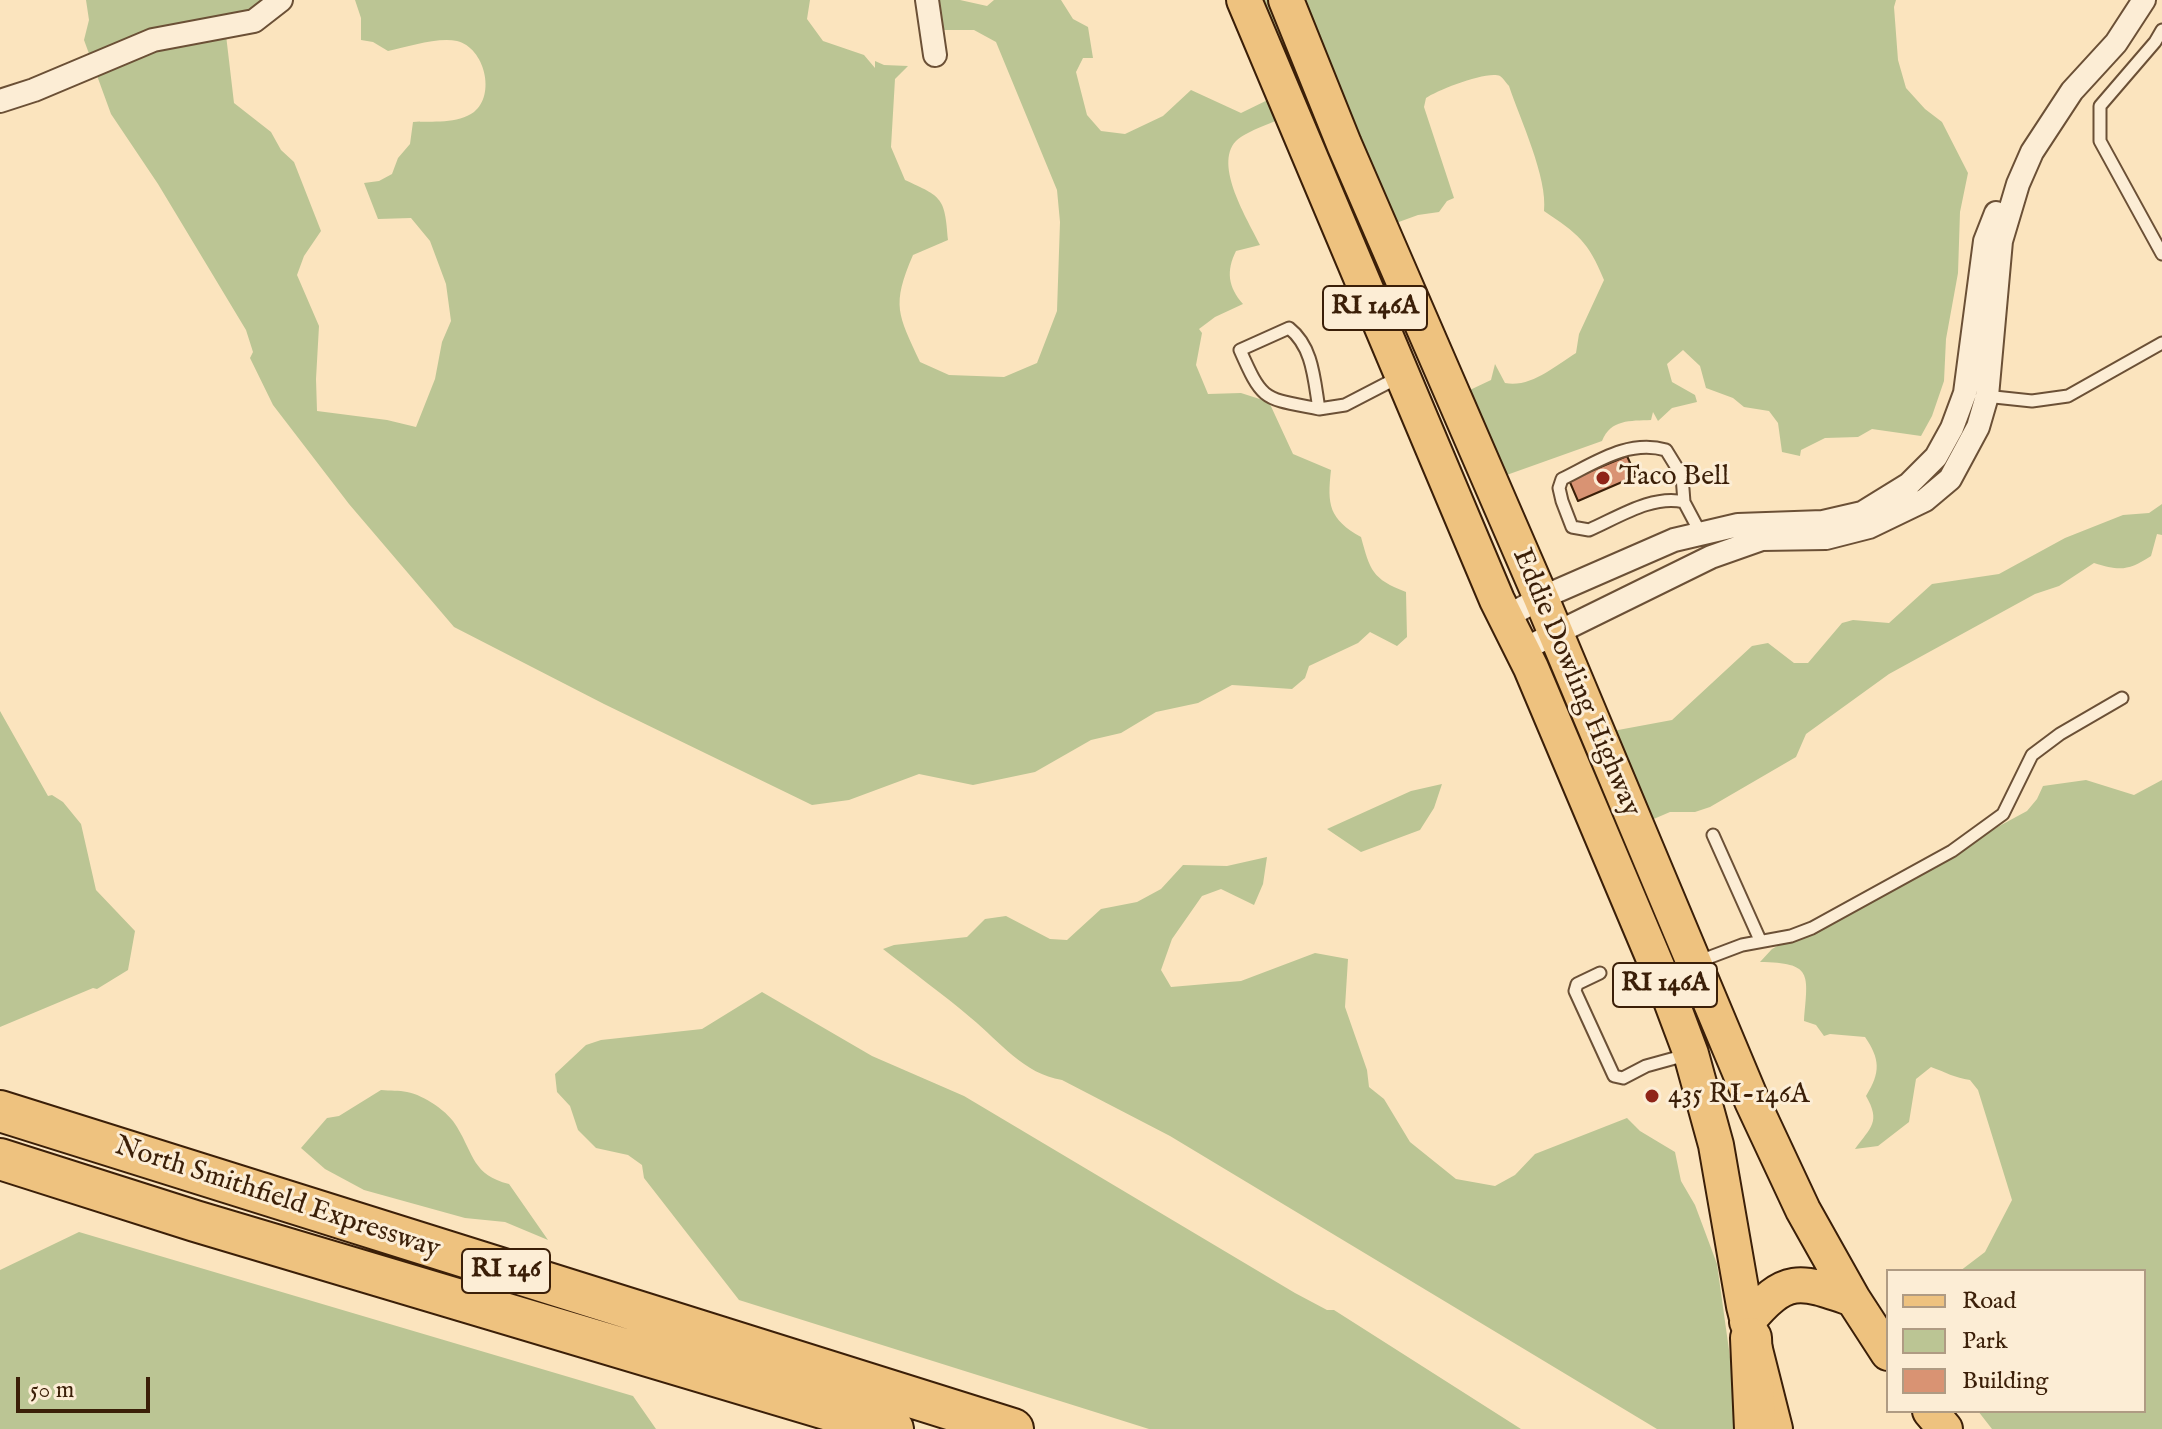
<!DOCTYPE html>
<html>
<head>
<meta charset="utf-8">
<style>
  body { margin:0 }
  #map { position:relative; width:2162px; height:1429px; overflow:hidden; background:#fbe4be; font-family:"IM FELL English",serif }
  canvas { display:block }
  .legend { position:absolute; left:1886px; top:1269px; width:260px; height:144px; box-sizing:border-box; background:#fcedd5; border:2px solid #af9b83; margin:0; padding:10px 14px; list-style:none; font-size:24px; color:#3b1f08 }
  .legend li { display:flex; align-items:center; gap:16px; height:40px }
  .legend b { width:40px; border:2px solid #af9b83 }
  .scale { position:absolute; left:16px; top:1377px; width:134px; height:36px; box-sizing:border-box; border:4px solid #3b1f08; border-top:0; padding-left:10px; font-size:24px; line-height:28px; white-space:nowrap; color:#3b1f08; -webkit-text-stroke:6px #fcedd5; paint-order:stroke }
</style>
</head>
<body>
<div id="map">
<canvas width="2162" height="1429"></canvas>
<ul class="legend">
<li><b style="height:10px;background:#eec27f"></b>Road</li>
<li><b style="height:22px;background:#bbc594"></b>Park</li>
<li><b style="height:22px;background:#d99373"></b>Building</li>
</ul>
<div class="scale">50 m</div>
</div>
<script>
const context = document.querySelector('canvas').getContext('2d');
context.lineJoin = 'round';
function paint(path, color) { context.fillStyle = color; context.fill(path, 'evenodd'); }
function strokePath(path, color, width, dash) { context.strokeStyle = color; context.lineWidth = width; context.lineCap = dash ? 'butt' : 'round'; context.setLineDash(dash || []); context.stroke(path); }
function label(font, color, halo, rows, align = 'center') {
  context.font = font + ' "IM FELL English",serif'; context.lineWidth = 6; context.setLineDash([]); context.textBaseline = 'middle'; context.strokeStyle = halo; context.fillStyle = color; for (const [text, x, y, turn = 0] of rows) {
    context.save(); context.translate(x, y); context.rotate((+turn || 0) * Math.PI / 180); context.textAlign = isNaN(turn) ? turn : align; if (halo) context.strokeText(text, 0, 0); context.fillText(text, 0, 0); context.restore();
  }
}
paint(new Path2D(`
  M 86,0 L 289,0 L 226,35 L 234,103 L 271,132 L 281,150 L 294,162 L 321,231 L 304,256 L 297,275 L 319,326 L 316,379 L 317,411 L 387,420 L 416,427 L 435,379 L 442,342 L 451,321 L 446,284 L 430,241 L 411,218 L 378,219 L 364,183 L 379,181 L 392,174 L 398,158 L 410,144 L 413,122 C 432,121 458,124 474,112 C 496,95 485,48 457,41 C 437,37 408,47 388,51 L 373,42 L 361,40 L 361,18 L 355,0 L 810,0 L 807,19 L 823,41 L 864,55 L 875,68 L 875,61 L 884,65 L 908,66 L 895,79 L 891,147 L 905,180 C 942,197 945,197 948,240 L 913,255 C 891,306 898,314 920,362 L 949,375 L 1004,377 L 1037,363 L 1057,311 L 1060,222 L 1057,190 L 996,42 L 974,30 L 932,30 L 928,0 L 960,0 L 987,6 L 994,0 L 1061,0 L 1073,19 L 1088,27 L 1093,58 L 1083,58 L 1076,72 L 1087,115 L 1101,131 L 1125,134 L 1163,116 L 1191,90 L 1241,113 L 1282,93 L 1244,0 L 1896,0 L 1894,7 L 1898,60 L 1906,88 L 1925,109 L 1942,122 L 1968,173 L 1960,212 L 1958,273 L 1946,339 L 1944,381 L 1932,416 L 1921,436 L 1872,429 L 1858,437 L 1825,438 L 1801,450 L 1800,456 L 1782,452 L 1778,423 L 1769,411 L 1744,407 L 1733,398 L 1706,388 L 1700,366 L 1683,350 L 1667,364 L 1672,382 L 1695,395 L 1697,402 L 1672,408 L 1658,421 L 1653,412 L 1651,420 C 1630,421 1611,419 1602,441 L 1487,482 L 1453,398 L 1491,380 L 1495,364 L 1505,383 C 1531,388 1555,366 1576,353 L 1579,334 L 1604,280 C 1588,241 1578,234 1544,211 C 1548,178 1520,119 1509,86 C 1508,85 1502,77 1500,76 C 1488,70 1437,90 1426,98 L 1424,107 L 1454,198 L 1447,201 L 1439,212 L 1418,215 L 1363,235 L 1310,107 C 1294,115 1246,130 1236,141 C 1213,165 1248,220 1260,245 L 1236,251 C 1226,271 1228,287 1243,304 L 1215,317 L 1199,329 L 1202,333 L 1196,365 L 1208,394 L 1241,393 L 1269,402 L 1293,454 L 1331,470 C 1327,505 1329,519 1361,537 C 1370,570 1372,579 1406,592 L 1407,637 L 1397,646 L 1370,632 L 1358,643 L 1309,666 L 1305,678 L 1292,689 L 1232,685 L 1198,703 L 1156,712 L 1121,733 L 1091,740 L 1035,772 L 973,785 L 919,774 L 849,800 L 812,805 L 604,704 L 454,627 L 349,504 L 273,405 L 250,358 L 253,352 L 246,330 L 158,184 L 111,114 L 84,40 L 89,20 Z
  M 2162,504 L 2162,535 L 2157,534 L 2151,556 C 2128,571 2120,571 2094,563 L 2059,586 L 2035,594 L 1889,674 L 1806,734 L 1796,757 L 1710,807 L 1695,812 L 1670,812 L 1600,842 L 1575,738 L 1672,720 L 1752,646 L 1768,643 L 1794,663 L 1808,663 L 1842,623 L 1853,620 L 1889,623 L 1932,584 L 1999,574 L 2065,538 L 2123,515 L 2149,513 Z
  M 0,711 L 48,796 L 52,795 L 63,802 L 81,824 L 96,890 L 135,931 L 128,970 L 97,989 L 93,988 L 0,1027 Z
  M 2086,780 L 2134,795 L 2162,780 L 2162,1429 L 1992,1429 L 1978,1411 L 2144,1411 L 2144,1271 L 1960,1271 L 1985,1252 L 2012,1200 L 1978,1090 L 1970,1080 C 1955,1078 1945,1072 1931,1067 L 1916,1079 L 1909,1122 L 1878,1146 L 1855,1149 C 1871,1127 1881,1122 1866,1096 C 1881,1072 1880,1059 1865,1037 L 1830,1034 L 1824,1036 L 1816,1025 L 1804,1021 C 1808,973 1813,963 1760,962 L 1772,949 L 2027,811 L 2037,799 L 2043,786 Z
  M 1442,784 L 1434,808 L 1420,830 L 1361,852 L 1327,829 L 1411,791 Z
  M 1267,857 L 1263,884 L 1254,905 L 1221,889 L 1202,896 L 1172,939 L 1161,970 L 1171,987 L 1241,981 L 1315,953 L 1348,959 L 1345,1007 L 1367,1070 L 1369,1087 L 1384,1099 L 1410,1142 L 1456,1179 L 1495,1186 L 1515,1175 L 1535,1154 L 1627,1118 L 1640,1131 L 1675,1152 L 1681,1181 L 1695,1205 L 1717,1264 L 1740,1429 L 1657,1429 L 1170,1136 L 1062,1080 C 1024,1074 1000,1042 971,1018 C 943,994 912,972 883,949 L 894,945 L 967,937 L 985,919 L 1006,916 L 1050,939 L 1067,940 L 1101,909 L 1137,902 L 1161,889 L 1183,865 L 1227,866 Z
  M 762,992 L 872,1056 L 964,1096 L 1295,1293 L 1327,1310 L 1334,1310 L 1521,1429 L 1149,1429 L 739,1300 L 644,1178 L 642,1165 L 628,1155 L 596,1148 L 578,1130 L 570,1106 L 557,1092 L 555,1074 L 586,1045 L 601,1040 L 702,1029 Z
  M 381,1090 C 390,1091 399,1090 407,1092 C 424,1095 449,1112 457,1127 C 474,1155 473,1175 509,1184 L 548,1240 L 505,1222 L 465,1218 L 364,1190 L 325,1169 L 301,1148 L 327,1118 L 339,1116 Z
  M 79,1232 L 633,1396 L 656,1429 L 0,1429 L 0,1270 Z`), '#bbc594');
const building = new Path2D(`
  M 1627,456 L 1636,476 L 1578,501 L 1569,480 Z`);
paint(building, '#d99373');
strokePath(building, '#3b1f08', 2);
const service = new Path2D(`
  M 2162,30 L 2155,42 L 2100,106 L 2100,141 L 2162,254
  M 1985,396 L 2032,401 L 2068,396 L 2162,343
  M 1319,409 C 1263,398 1263,402 1240,350 L 1289,328 C 1313,347 1314,379 1319,409 L 1345,405 L 1399,377
  M 1684,502 L 1682,476 L 1666,450 C 1628,439 1595,463 1562,479 L 1559,488 L 1562,501 L 1572,527 L 1589,530 C 1617,518 1653,494 1684,502 L 1701,534
  M 1713,835 L 1760,940
  M 1697,962 L 1742,945 L 1791,936 L 1812,928 L 1952,851 L 2003,814 L 2032,755 L 2060,734 L 2122,698
  M 1600,973 L 1577,984 L 1575,991 L 1614,1076 L 1623,1078 L 1646,1066 L 1686,1055`);
const minor = new Path2D(`
  M 927,0 L 935,55
  M 0,101 L 34,90 L 153,40 L 254,21 L 281,0
  M 1506,617 L 1541,598 L 1674,540 L 1738,525 L 1823,522 L 1862,513 L 1909,484 L 1936,457 L 1952,428 L 1965,393 L 1985,241 L 1996,213
  M 1522,650 L 1711,557 L 1762,539 L 1826,538 L 1869,527 L 1925,500 L 1950,479 L 1978,427 L 1987,396 L 2001,241 L 2018,184 L 2032,152 L 2072,91 L 2116,43 L 2144,0`);
const primary = new Path2D(`
  M 1244,0 L 1497,600 L 1531,668 L 1667,990 L 1691,1054 L 1716,1145 L 1744,1306 L 1775,1429
  M 1286,0 L 1344,144 L 1541,598 L 1752,1101 L 1803,1210 L 1853,1299 L 1888,1353
  M 1747,1322 C 1786,1275 1799,1280 1853,1299
  M 1930,1411 L 1945,1429`);
const motorway = new Path2D(`
  M 0,1111 L 1013,1429
  M 0,1159 L 195,1221 L 893,1429
  M 1751,1338 L 1755,1429`);
strokePath(service, '#6b5036', 15);
strokePath(minor, '#6b5036', 26);
strokePath(primary, '#3b1f08', 38);
strokePath(motorway, '#3b1f08', 44);
strokePath(service, '#fcedd5', 11);
strokePath(minor, '#fcedd5', 22);
strokePath(primary, '#eec27f', 34);
strokePath(motorway, '#eec27f', 40);
for (const [x, y, r, color] of [
  [1603,478,8,"#8f2418"],
  [1652,1096,8,"#8f2418"]
]) { const dot = new Path2D(); dot.arc(x, y, r, 0, 2 * Math.PI); context.fillStyle = color; context.fill(dot); strokePath(dot, '#fcedd5', 3); }
for (const [x, y, w] of [
  [1375,308,104],
  [1665,985,104],
  [506,1271,88]
]) { const box = new Path2D(); box.roundRect(x - w / 2, y - 22, w, 44, 6); context.fillStyle = '#fcedd5'; context.fill(box); strokePath(box, '#3b1f08', 2); }
label('bold 26px', '#3b1f08', null, [
  ["RI 146A",1375,308],
  ["RI 146A",1665,985],
  ["RI 146",506,1271]
]);
label('28px', '#3b1f08', '#fcedd5', [
  ["Taco Bell",1619,478],
  ["435 RI-146A",1668,1096]
], 'left');
label('28px', '#3b1f08', '#fcedd5', [
  ["Eddie Dowling Highway",1575,683,67],
  ["North Smithfield Expressway",277,1199,18]
]);
</script>
</body>
</html>
